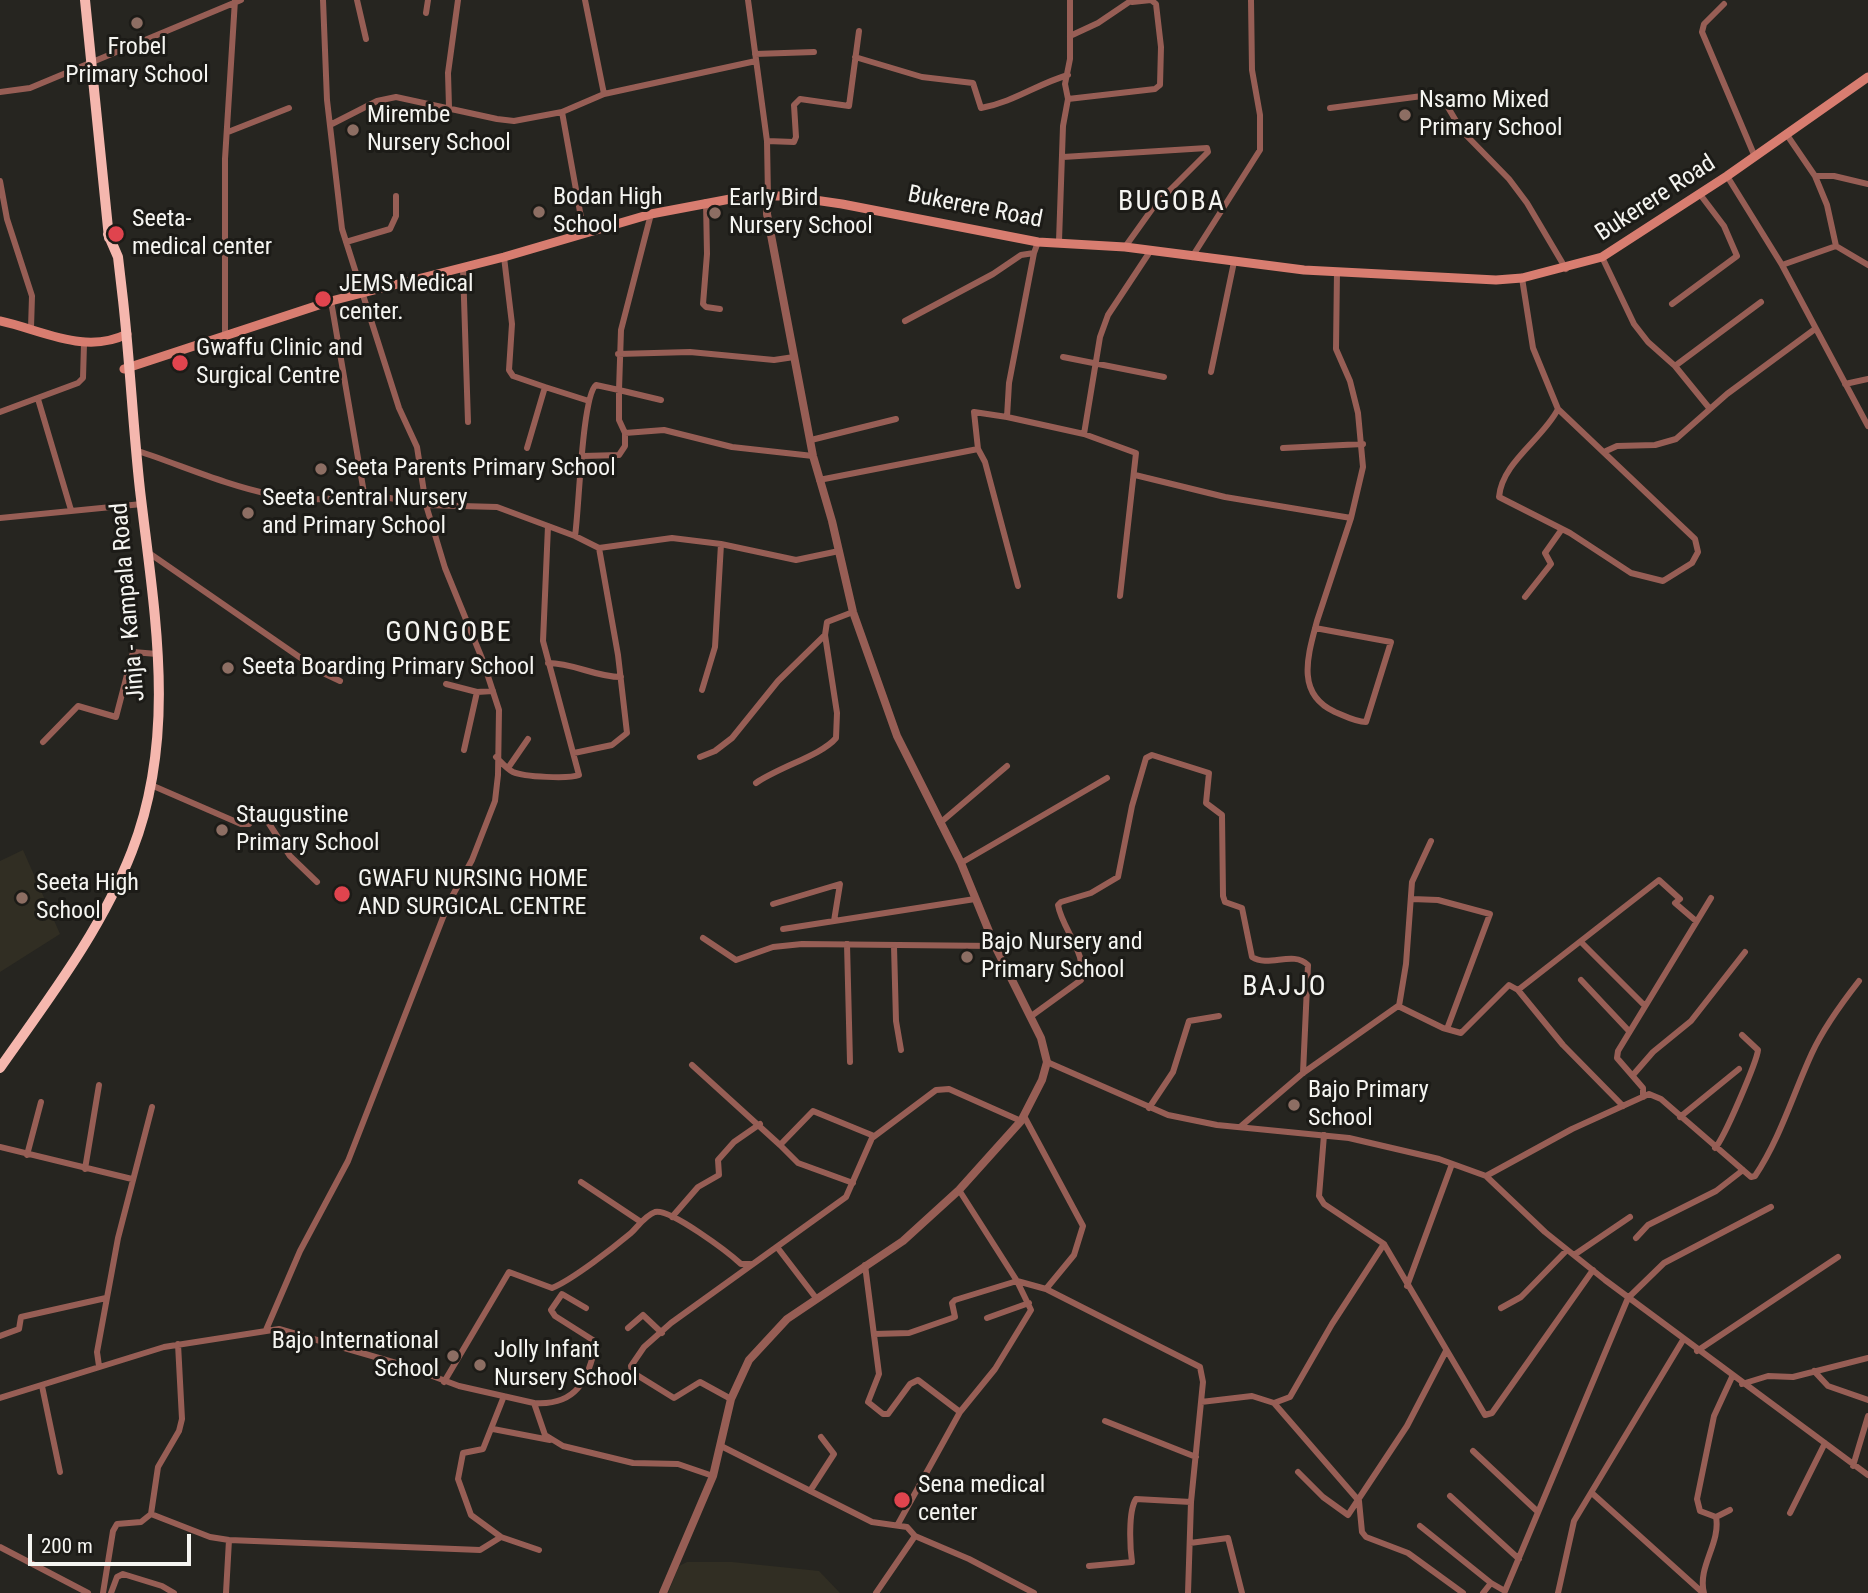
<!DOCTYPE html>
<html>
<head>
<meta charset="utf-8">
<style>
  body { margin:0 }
  #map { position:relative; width:1868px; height:1593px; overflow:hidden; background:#262520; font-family:"Roboto Condensed",sans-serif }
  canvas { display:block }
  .scale { position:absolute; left:28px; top:1534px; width:163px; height:32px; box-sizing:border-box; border:4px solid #f5f5f1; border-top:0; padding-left:9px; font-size:21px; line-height:24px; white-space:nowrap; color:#f5f5f1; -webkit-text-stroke:5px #1c1b17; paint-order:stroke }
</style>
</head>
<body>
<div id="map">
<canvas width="1868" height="1593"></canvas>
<div class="scale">200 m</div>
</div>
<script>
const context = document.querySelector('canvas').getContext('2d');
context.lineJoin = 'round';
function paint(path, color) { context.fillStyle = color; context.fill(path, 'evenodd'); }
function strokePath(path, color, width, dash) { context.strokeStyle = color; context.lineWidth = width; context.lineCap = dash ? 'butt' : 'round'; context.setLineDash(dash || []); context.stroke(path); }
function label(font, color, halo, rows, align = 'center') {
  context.font = font + ' "Roboto Condensed",sans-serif'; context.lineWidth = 6; context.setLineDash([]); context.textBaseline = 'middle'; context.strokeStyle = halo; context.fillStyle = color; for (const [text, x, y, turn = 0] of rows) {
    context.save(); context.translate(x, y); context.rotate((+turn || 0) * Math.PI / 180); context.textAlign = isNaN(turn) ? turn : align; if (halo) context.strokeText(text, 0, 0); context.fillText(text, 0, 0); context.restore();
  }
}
paint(new Path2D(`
  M 23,850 L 60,934 L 0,972 L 0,861 Z
  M 687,1562 L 732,1562 L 819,1571 L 840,1593 L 668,1593 L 679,1566 Z`), '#312e23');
strokePath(new Path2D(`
  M 357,0 L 366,39
  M 585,0 L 604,94
  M 748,0 L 767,141 L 768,197
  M 1724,4 L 1704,24 L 1702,32 L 1755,157
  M 426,13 L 428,0
  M 1070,36 L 1098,23 L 1132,0
  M 755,54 L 814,52
  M 855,57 L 922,77 L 973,83 L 981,108 C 1014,102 1037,84 1068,75
  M 0,92 L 30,88 L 241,0
  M 1068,99 L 1155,89 L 1160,85 L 1161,47 L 1156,4 L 1151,0 L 1132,2
  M 449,107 L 448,73 L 458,0
  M 1330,108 L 1430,95 L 1443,99 L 1462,131 L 1509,179 L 1527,203 L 1566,269
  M 330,125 L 377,101 L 396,97 L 497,119 L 514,121 L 562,112
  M 228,132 L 289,108
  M 1787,135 L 1815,176 L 1827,205 L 1836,246 L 1868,265
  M 767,141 L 794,142 L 796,137 L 794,105 L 800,99 L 849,106 L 859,31
  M 1063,157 L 1207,148 L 1208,152 L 1155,205 L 1125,247
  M 1727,176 L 1782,265 L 1868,426
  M 1815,176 L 1834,176 L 1868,184
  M 0,181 L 7,219 L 32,296 L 31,328
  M 706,202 L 707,254 L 703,304 L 706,307 L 720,309
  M 651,214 L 621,330 L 619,390 L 661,400
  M 584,234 L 562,112 L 604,94 L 756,61
  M 1059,241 L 1063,126 L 1068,99 L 1065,84 L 1070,59 L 1070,0
  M 346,242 L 390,229 L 396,216 L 396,196
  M 504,257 L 512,324 L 509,370 L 513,376 L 545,387 L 527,448
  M 1192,257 L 1260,150 L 1260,115 L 1252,70 L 1251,0
  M 1602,257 L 1634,324 L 1648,342 L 1675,366 L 1710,409
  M 1782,265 L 1836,246
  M 463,268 L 468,422
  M 1522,278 L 1533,348 L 1558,409 L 1695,539 L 1698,552 L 1692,563 L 1663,581 L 1631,573 L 1570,533 L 1499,497 C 1502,462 1543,439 1558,409
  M 331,301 L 364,493 L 426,505 L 497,507 L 575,536 L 599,548 L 672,538 L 721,544 L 796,560 L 839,551
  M 1672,304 L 1737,256 L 1724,226 L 1699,193
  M 905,321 L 993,274 L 1021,255 L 1034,253 L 1038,242
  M 225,337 L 225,159 L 235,0
  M 618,354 L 690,352 L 774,360 L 794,357
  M 1063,357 L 1164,377
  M 1675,366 L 1761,302
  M 1211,372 L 1234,262
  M 1845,384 L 1868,379
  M 545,387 L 589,401
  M 38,399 L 71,510
  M 0,412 L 78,383 L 83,378 L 84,344
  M 1007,417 L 1084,434 L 1100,337 L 1108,315 L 1151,250
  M 1084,434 L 1136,453 L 1120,596
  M 811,440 L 896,419
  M 1283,448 L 1363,444
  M 978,449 L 985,462 L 1018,586
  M 138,451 C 211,475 287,515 364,493
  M 1606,451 L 1617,446 L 1655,445 L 1676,439 L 1727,394 L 1815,329
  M 583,456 L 619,455 L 625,446 L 625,433
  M 1135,475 L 1225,497 L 1351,518
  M 819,480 L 978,449 L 974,412 L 1007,417 L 1009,383 L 1034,253
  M 0,518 L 142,504
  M 575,536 C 579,511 582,396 596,385 L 619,390 L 619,420 L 625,433 L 664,430 L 732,447 L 813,456
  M 149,553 L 321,672 L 340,681
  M 1525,597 L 1551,564 L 1545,553 L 1562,529
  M 1315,628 L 1391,642 L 1366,722 C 1355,722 1345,716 1335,712 C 1295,694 1308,655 1317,621 L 1351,518 L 1363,467 L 1358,413 L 1350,381 L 1336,349 L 1337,271
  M 548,663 C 574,663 595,677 621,677
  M 446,684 L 477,692 L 493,691
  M 702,690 L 715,647 L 721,544
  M 43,742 L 78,706 L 116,717 L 133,652 L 157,654
  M 464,750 L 477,692
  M 574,753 L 612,745 L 627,733 L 618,655 L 599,548
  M 496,757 C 501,762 507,769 513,772 C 524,777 569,779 579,775 L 543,641 L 548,526
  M 700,757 L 715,751 L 732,738 L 778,681 L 825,635 L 827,622 L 853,612
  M 508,768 L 528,739
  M 756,783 C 779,767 822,755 836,738 L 837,713 L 825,635
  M 151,785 L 241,824 L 249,824 L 254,818 L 266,819 L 290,856 L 317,882
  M 940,823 L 1007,766
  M 961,863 L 1107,778
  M 1412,899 L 1438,900 L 1490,914 L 1447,1029
  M 773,904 L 840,884 L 834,921
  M 783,929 L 975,899
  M 703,938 L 736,960 L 773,947 L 802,944 L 995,946
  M 1582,943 L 1644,1005
  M 847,944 L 850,1062
  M 894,946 L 896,1021 L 901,1050
  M 1581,980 L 1628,1030
  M 1518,990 L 1659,880 L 1680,899 L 1675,903 L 1696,921
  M 1399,1006 L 1406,964 L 1412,882 L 1431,841
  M 1030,1017 L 1081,980 C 1088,954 1062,929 1058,905 L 1061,902 L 1091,893 L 1118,877 L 1132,806 L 1146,758 L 1152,755 L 1209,773 L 1206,803 L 1222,815 L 1223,896 L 1225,902 L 1242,908 L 1252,957 C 1269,968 1293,950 1308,965 L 1303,1073
  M 1047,1062 L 1168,1115 L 1217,1125 L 1349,1138 L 1439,1159 L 1486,1176 L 1545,1232 L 1605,1280 L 1868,1475
  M 692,1065 L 780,1145 L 813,1111 L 874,1136
  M 1633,1075 L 1653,1052 L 1691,1021 L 1745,952
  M 1643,1097 L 1643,1088 L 1617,1058 L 1618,1051 L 1711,898
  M 1149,1108 L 1173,1072 L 1189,1021 L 1219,1016
  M 1024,1116 L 1083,1226 L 1074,1255 L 1046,1289
  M 1680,1117 L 1739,1069
  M 1240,1127 L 1303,1073 L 1398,1006 L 1443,1028 L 1461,1033 L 1509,985 L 1518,990 L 1563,1045 L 1623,1106
  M 1324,1135 L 1319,1196 L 1324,1204 L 1384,1244 L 1485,1415 L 1492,1413 L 1593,1270
  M 780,1145 L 798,1163 L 853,1183
  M 0,1147 L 132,1179
  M 1715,1148 C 1724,1139 1757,1061 1758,1050 L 1742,1035
  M 27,1155 L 41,1102
  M 85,1169 L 99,1085
  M 1486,1176 L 1572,1129 L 1649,1094 L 1661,1099 L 1751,1177 L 1755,1176 C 1780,1139 1793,1094 1812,1053 C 1824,1027 1841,1004 1859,981
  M 581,1182 L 641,1222
  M 672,1217 L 698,1187 L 719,1175 L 718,1160 L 734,1142 L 760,1124
  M 1636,1238 L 1648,1225 L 1716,1191 L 1743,1170
  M 777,1247 L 816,1298
  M 1574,1255 L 1630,1217
  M 865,1265 L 879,1374 L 868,1402 L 883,1414 L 888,1414 L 910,1384 L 918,1380 L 960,1412
  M 1407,1286 L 1452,1164
  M 1501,1308 L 1521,1297 L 1567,1250
  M 987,1318 L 1029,1303
  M 628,1328 L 643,1315 L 662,1333
  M 266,1330 L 300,1251 L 348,1161 L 449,902 L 472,860 L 495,801 L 498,775 L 499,710 L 483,661 L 445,568 L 426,505 L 417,447 L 399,408 L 342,229 L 327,100 L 323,0
  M 874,1334 L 909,1333 L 955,1317 L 952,1303 L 955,1300 L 1017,1281 L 1046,1289 L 1200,1367 L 1203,1382 L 1191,1502 L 1188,1593
  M 0,1336 L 19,1329 L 21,1317 L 106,1298
  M 1697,1351 L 1838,1257
  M 99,1366 L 97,1352 L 118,1238 L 152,1107
  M 1814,1371 L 1828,1386 L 1868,1400
  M 444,1382 L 509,1272 L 552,1288 C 572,1280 613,1248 631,1233 C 638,1226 646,1215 655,1212 C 670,1208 729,1253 741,1264 L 750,1264
  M 1742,1384 L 1768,1376 L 1793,1377 L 1868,1358
  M 42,1386 L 60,1472
  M 0,1398 L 164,1347 L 279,1329 L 403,1365 L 459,1386 L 534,1403 L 545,1435 L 563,1446 L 633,1463 L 678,1464 L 713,1476
  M 731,1399 L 700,1382 L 674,1398 L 632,1372 L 631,1366 L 644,1347 L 671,1323 L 846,1197 L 872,1138 L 936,1090 L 949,1089 L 1021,1121
  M 1201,1402 L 1252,1396 L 1274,1403 L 1359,1501 L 1362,1532 L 1366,1537 L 1408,1553 L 1463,1593
  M 534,1403 C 576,1406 589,1380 596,1342 L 555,1316 L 551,1310 L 562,1294 L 586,1308
  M 1274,1403 L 1290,1397 L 1332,1324 L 1384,1244
  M 1105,1421 L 1196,1457
  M 493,1429 L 550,1440
  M 721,1446 L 872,1522 L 907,1527 L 915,1536 L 969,1559 L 1034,1593
  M 1473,1451 L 1538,1512
  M 1853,1466 L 1868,1416
  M 1298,1472 L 1323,1497 L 1348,1515 L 1407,1426 L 1446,1351
  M 810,1491 L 834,1454 L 821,1437
  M 1593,1494 L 1703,1593
  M 1450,1496 L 1519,1559
  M 1790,1513 L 1825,1443
  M 151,1514 L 210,1537 L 229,1540 L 480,1550 L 501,1537 L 539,1550
  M 1716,1517 L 1700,1511 L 1697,1499 L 1714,1416 L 1732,1377
  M 898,1524 L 960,1412 L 995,1369 L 1031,1310 L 1017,1281 L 959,1190
  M 1420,1526 L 1491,1583 L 1505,1591 L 1628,1298 L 1664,1263 L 1771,1207
  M 501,1537 L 471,1515 L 458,1479 L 463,1453 L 483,1449 L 504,1396
  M 1190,1543 L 1228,1538 L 1242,1593
  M 0,1547 L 88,1593
  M 1089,1566 L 1132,1562 C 1130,1548 1128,1511 1136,1499 L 1191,1502
  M 103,1593 L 113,1531 L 117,1524 L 141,1522 L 151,1514 L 158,1467 L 179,1431 L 182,1419 L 178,1344
  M 111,1593 L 117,1577 L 123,1574 L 162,1586 L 174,1593
  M 226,1593 L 229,1540
  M 876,1593 L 915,1536
  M 1483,1593 L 1491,1583
  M 1558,1593 L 1574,1521 L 1683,1340
  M 1704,1593 C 1697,1567 1721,1543 1716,1517 L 1730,1510`), '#975e55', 6);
strokePath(new Path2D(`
  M 663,1593 L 713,1476 L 731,1399 L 749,1360 L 787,1319 L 903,1241 L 959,1190 L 1021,1121 L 1042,1080 L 1047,1062 L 1041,1038 L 995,946 L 961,863 L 897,736 L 853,612 L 832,521 L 813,456 L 767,214 L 768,197`), '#975e55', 8);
strokePath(new Path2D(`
  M 0,321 C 42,330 85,355 127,334
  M 124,369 L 331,301 L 504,257 L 651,214 L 746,196 L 787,196 L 842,204 L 1038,242 L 1125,247 L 1304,270 L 1496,280 L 1522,278 L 1602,257 L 1727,176 L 1868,77`), '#d87d70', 9);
strokePath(new Path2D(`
  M 85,0 L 109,238
  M 0,1068 C 49,998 101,931 132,851 C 178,733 154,611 140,490 C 133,427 130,363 123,300 L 118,257 L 108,234`), '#f5b7ae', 10);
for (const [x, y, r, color] of [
  [137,23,7,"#8d6e63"],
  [1405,115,7,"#8d6e63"],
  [353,130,7,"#8d6e63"],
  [539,212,7,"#8d6e63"],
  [715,213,7,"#8d6e63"],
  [116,234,9,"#e0444e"],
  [323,299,9,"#e0444e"],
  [180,363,9,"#e0444e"],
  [321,469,7,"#8d6e63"],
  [248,513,7,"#8d6e63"],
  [228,668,7,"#8d6e63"],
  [222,830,7,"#8d6e63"],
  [342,894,9,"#e0444e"],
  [22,898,7,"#8d6e63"],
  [967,957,7,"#8d6e63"],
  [1294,1105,7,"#8d6e63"],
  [453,1356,7,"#8d6e63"],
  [480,1365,7,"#8d6e63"],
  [902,1500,9,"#e0444e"]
]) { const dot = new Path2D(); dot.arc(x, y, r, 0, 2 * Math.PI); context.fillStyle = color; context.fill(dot); strokePath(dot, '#1c1b17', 2.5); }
label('24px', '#f5f5f1', '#1c1b17', [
  ["Frobel",137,48,"center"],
  ["Primary School",137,76,"center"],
  ["Nsamo Mixed",1419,101],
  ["Primary School",1419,129],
  ["Mirembe",367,116],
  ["Nursery School",367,144],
  ["Bodan High",553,198],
  ["School",553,226],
  ["Early Bird",729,199],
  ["Nursery School",729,227],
  ["Seeta-",132,220],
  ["medical center",132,248],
  ["JEMS Medical",339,285],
  ["center.",339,313],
  ["Gwaffu Clinic and",196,349],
  ["Surgical Centre",196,377],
  ["Seeta Parents Primary School",335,469],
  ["Seeta Central Nursery",262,499],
  ["and Primary School",262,527],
  ["Seeta Boarding Primary School",242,668],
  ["Staugustine",236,816],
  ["Primary School",236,844],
  ["GWAFU NURSING HOME",358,880],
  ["AND SURGICAL CENTRE",358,908],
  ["Seeta High",36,884],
  ["School",36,912],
  ["Bajo Nursery and",981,943],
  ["Primary School",981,971],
  ["Bajo Primary",1308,1091],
  ["School",1308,1119],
  ["Bajo International",439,1342,"right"],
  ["School",439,1370,"right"],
  ["Jolly Infant",494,1351],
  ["Nursery School",494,1379],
  ["Sena medical",918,1486],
  ["center",918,1514]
], 'left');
label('24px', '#f5f5f1', '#1c1b17', [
  ["Bukerere Road",1656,199,-33],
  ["Bukerere Road",975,208,11],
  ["Jinja - Kampala Road",129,602,-95]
]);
context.letterSpacing = '2px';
label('28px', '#f5f5f1', '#1c1b17', [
  ["BUGOBA",1172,203],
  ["GONGOBE",449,634],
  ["BAJJO",1285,988]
]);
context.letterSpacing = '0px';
</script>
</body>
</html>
